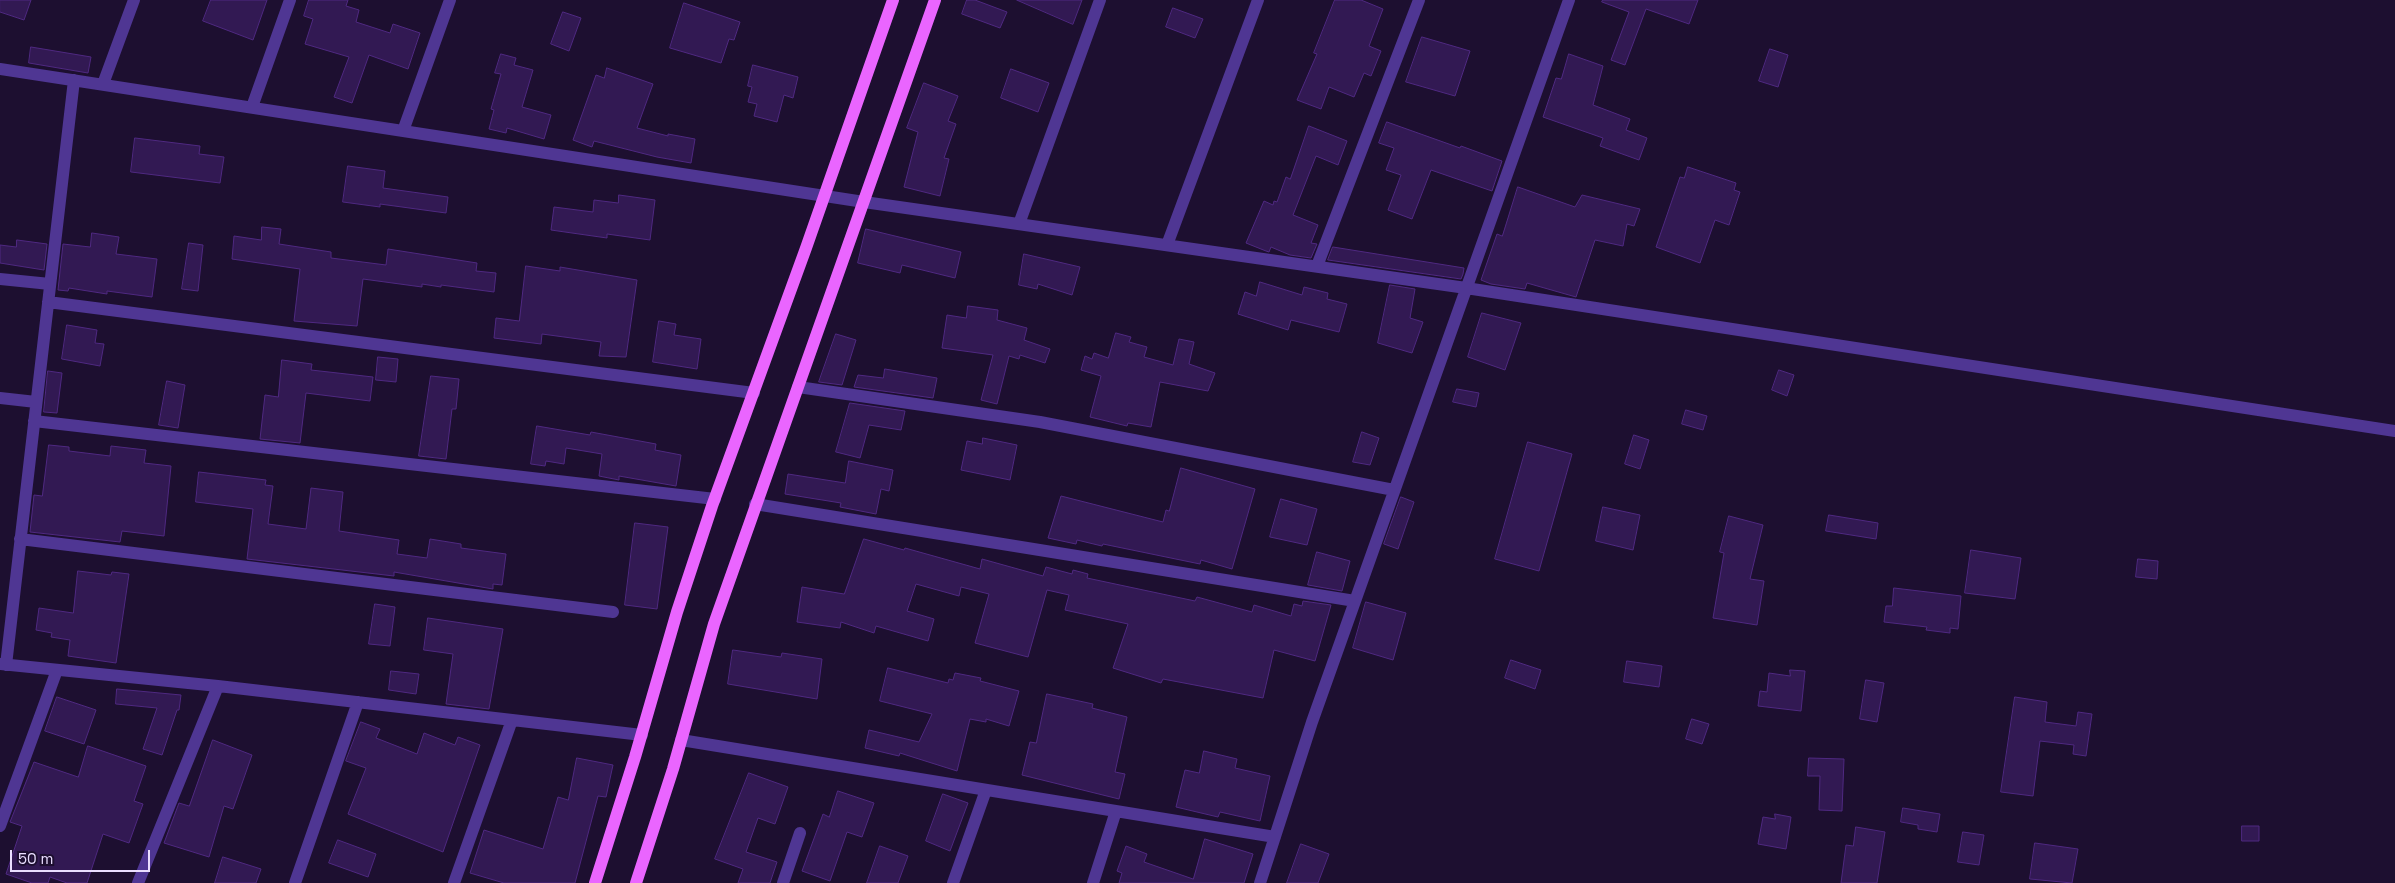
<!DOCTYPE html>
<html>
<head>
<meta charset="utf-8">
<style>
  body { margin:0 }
  #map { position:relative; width:2395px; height:883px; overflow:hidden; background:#1d0f30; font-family:"Space Grotesk",sans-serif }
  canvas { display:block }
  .scale { position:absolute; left:10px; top:850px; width:140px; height:22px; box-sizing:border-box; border:2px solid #eadeff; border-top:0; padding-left:6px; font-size:15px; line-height:18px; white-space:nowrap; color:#eadeff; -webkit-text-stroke:4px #1d0f30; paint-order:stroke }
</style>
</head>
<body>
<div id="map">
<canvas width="2395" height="883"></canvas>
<div class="scale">50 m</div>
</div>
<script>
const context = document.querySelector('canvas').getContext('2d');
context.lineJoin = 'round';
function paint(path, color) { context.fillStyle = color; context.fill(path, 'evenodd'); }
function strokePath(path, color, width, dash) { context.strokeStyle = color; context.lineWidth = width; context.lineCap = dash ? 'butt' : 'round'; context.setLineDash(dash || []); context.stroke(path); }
const building = new Path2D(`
  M 0,0 L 31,0 L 24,20 L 0,12 Z
  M 211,0 L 267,0 L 253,40 L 203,21 Z
  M 309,0 L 348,0 L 346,6 L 359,10 L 356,22 L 390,33 L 393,24 L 420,33 L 408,69 L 369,55 L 352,103 L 334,97 L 349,57 L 305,44 L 313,19 L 304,16 Z
  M 967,0 L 975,0 L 1007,12 L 1000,28 L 962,14 Z
  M 1017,0 L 1082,0 L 1073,24 Z
  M 1335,0 L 1361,0 L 1383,9 L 1369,46 L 1381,51 L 1371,76 L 1364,73 L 1354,97 L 1329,87 L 1321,109 L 1297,100 L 1317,54 L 1314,53 Z
  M 1603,0 L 1698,0 L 1689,24 L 1646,9 L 1625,65 L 1611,60 L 1629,12 L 1602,2 Z
  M 684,3 L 740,22 L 734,40 L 729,39 L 721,63 L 670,48 Z
  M 1173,8 L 1203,19 L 1195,38 L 1166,27 Z
  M 563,12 L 581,18 L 569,51 L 551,44 Z
  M 1422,37 L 1470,51 L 1455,96 L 1406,82 Z
  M 31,47 L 91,57 L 88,73 L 29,63 Z
  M 1770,49 L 1788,55 L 1778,87 L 1759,81 Z
  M 501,54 L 516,58 L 514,65 L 533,70 L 522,107 L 551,115 L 544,139 L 507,128 L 506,133 L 489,129 L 494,110 L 491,109 L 501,74 L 495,73 Z
  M 1569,54 L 1603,66 L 1593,105 L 1630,119 L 1626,130 L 1647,138 L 1639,160 L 1600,146 L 1603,138 L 1543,117 L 1556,78 L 1561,79 Z
  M 753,65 L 798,77 L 793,98 L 784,95 L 777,122 L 754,116 L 757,104 L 748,102 L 752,87 L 748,86 Z
  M 607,68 L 653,84 L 637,128 L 668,136 L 668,134 L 695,139 L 691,163 L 657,157 L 594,141 L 592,147 L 573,140 L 596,75 L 604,78 Z
  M 1011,69 L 1049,83 L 1038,112 L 1001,98 Z
  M 924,83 L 958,96 L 948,121 L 956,124 L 944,158 L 949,159 L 940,196 L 904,187 L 918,132 L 907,128 Z
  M 1387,122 L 1460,148 L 1461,146 L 1502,161 L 1492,191 L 1431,170 L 1412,219 L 1388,210 L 1401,175 L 1386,170 L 1394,148 L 1379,143 Z
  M 1309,126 L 1347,141 L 1338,165 L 1316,156 L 1293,215 L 1318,225 L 1311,243 L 1317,244 L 1311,258 L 1290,255 L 1271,247 L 1269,252 L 1266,251 L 1246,243 L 1264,201 L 1273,205 L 1274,201 L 1277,202 L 1286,177 L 1290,179 Z
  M 135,138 L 200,146 L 199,154 L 224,157 L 220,183 L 131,172 Z
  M 348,166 L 385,171 L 383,188 L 448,197 L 446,213 L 380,204 L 380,207 L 343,202 Z
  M 1688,167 L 1736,183 L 1734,190 L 1740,192 L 1729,225 L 1715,220 L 1700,263 L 1656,247 L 1680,177 L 1684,178 Z
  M 1518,187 L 1575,207 L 1582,195 L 1640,209 L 1634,226 L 1627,224 L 1623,246 L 1595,240 L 1576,297 L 1527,283 L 1525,289 L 1491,284 L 1481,280 L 1497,234 L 1502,236 Z
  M 619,195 L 655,200 L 650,240 L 607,234 L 607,238 L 551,230 L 554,207 L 593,212 L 594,200 L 618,203 Z
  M 262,227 L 281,229 L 279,244 L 331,252 L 331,258 L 386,265 L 388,249 L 477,263 L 476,271 L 496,273 L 494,292 L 441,285 L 441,287 L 422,284 L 422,287 L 363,279 L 357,326 L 294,321 L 300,269 L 232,259 L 234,236 L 261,240 Z
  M 866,229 L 961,252 L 955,278 L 902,265 L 900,273 L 858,263 Z
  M 92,233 L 119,237 L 116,254 L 157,259 L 152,297 L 107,291 L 107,294 L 69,288 L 68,291 L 58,290 L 63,244 L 90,247 Z
  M 17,240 L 47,244 L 44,270 L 0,263 L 0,245 L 16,247 Z
  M 189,243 L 203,245 L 198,291 L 182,289 Z
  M 1333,247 L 1464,268 L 1463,274 L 1461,279 L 1328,260 Z
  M 1024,254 L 1080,267 L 1072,295 L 1038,284 L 1037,289 L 1019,285 Z
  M 526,266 L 560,271 L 560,267 L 637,280 L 626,357 L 599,356 L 601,342 L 542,334 L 541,344 L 494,338 L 496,318 L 519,321 Z
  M 1260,282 L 1302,295 L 1304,287 L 1328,293 L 1327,299 L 1347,304 L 1339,332 L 1291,320 L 1288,330 L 1238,314 L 1245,292 L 1256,296 Z
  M 1390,285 L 1415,289 L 1410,318 L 1423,322 L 1412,353 L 1378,343 Z
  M 968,306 L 998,310 L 997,320 L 1027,328 L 1024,340 L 1050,349 L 1045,363 L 1020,355 L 1019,359 L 1009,356 L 997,404 L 981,400 L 993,355 L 942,348 L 947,315 L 966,318 Z
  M 1482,313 L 1521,323 L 1505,370 L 1468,357 Z
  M 659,321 L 676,324 L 674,335 L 701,339 L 697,369 L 653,362 Z
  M 67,325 L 97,330 L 95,343 L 104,344 L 100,366 L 62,359 Z
  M 1116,333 L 1131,337 L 1129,342 L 1147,347 L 1144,357 L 1173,365 L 1179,339 L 1194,342 L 1189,364 L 1215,373 L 1208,391 L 1160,382 L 1151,427 L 1128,423 L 1127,426 L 1090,417 L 1101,376 L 1081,370 L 1085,356 L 1092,359 L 1094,353 L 1108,358 Z
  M 836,334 L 856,340 L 842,385 L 819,382 Z
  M 378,357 L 398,359 L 396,382 L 376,380 Z
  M 282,360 L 312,364 L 311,370 L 373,377 L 370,401 L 306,393 L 300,443 L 260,439 L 265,395 L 278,397 Z
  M 885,369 L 937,378 L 933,398 L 854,387 L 858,375 L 883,378 Z
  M 1779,370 L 1794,375 L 1787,396 L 1772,390 Z
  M 48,371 L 62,373 L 57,413 L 44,412 Z
  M 431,376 L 459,379 L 456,409 L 452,409 L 446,459 L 419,456 Z
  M 167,381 L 185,385 L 178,428 L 159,425 Z
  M 1457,389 L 1479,393 L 1476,407 L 1453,402 Z
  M 850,403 L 905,411 L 901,430 L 869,425 L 860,458 L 836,452 Z
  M 1686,410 L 1707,416 L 1703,430 L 1682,424 Z
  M 537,426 L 590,435 L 591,432 L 656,444 L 655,450 L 681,455 L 676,486 L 619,476 L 619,480 L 599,476 L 602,454 L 566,448 L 564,464 L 546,461 L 545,466 L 531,464 Z
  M 1362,432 L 1379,438 L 1370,465 L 1353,462 Z
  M 1634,435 L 1649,440 L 1640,469 L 1625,464 Z
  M 983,438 L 1017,445 L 1010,480 L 961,470 L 967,441 L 982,444 Z
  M 1528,442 L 1572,454 L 1539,571 L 1495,559 Z
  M 49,445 L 69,447 L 69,451 L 110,456 L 111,446 L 146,450 L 144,463 L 171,466 L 164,536 L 122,531 L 120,542 L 30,532 L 34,495 L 42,496 Z
  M 849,461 L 893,470 L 889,491 L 881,489 L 876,514 L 840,507 L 841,503 L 785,494 L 788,474 L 845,483 Z
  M 1181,468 L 1255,489 L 1232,569 L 1201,560 L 1200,564 L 1103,544 L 1102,546 L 1077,540 L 1076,544 L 1048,538 L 1061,496 L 1163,522 L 1166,510 L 1169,511 Z
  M 199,472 L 266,480 L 265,485 L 273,486 L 268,524 L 306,529 L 311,488 L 343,492 L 339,531 L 399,540 L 397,554 L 427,558 L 430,539 L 461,544 L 461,548 L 506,554 L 502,585 L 493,584 L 493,589 L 394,572 L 394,576 L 247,559 L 253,509 L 196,502 Z
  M 1401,497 L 1414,502 L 1398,549 L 1384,544 Z
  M 1281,499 L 1317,509 L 1307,545 L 1270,537 Z
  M 1603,507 L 1640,515 L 1633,550 L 1596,541 Z
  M 1829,515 L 1878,523 L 1876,539 L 1826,531 Z
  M 1729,516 L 1763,525 L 1750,579 L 1764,581 L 1757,625 L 1713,618 L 1724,553 L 1720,552 Z
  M 635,523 L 668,527 L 657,609 L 625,605 Z
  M 864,539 L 904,550 L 905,548 L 980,569 L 982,559 L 1043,576 L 1046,567 L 1072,574 L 1073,570 L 1088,574 L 1087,578 L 1195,601 L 1197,597 L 1252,612 L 1254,605 L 1291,616 L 1294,604 L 1302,606 L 1303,601 L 1331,605 L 1315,661 L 1274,650 L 1263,698 L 1163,679 L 1161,683 L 1113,668 L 1128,624 L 1065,610 L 1069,595 L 1047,590 L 1028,657 L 975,643 L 989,594 L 961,587 L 959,596 L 916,584 L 907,611 L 934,619 L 928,641 L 876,626 L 874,633 L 841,622 L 840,628 L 797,622 L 802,587 L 844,594 Z
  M 1971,550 L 2021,558 L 2015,599 L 1965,593 Z
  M 1317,552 L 1350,561 L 1342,591 L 1308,585 Z
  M 2138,559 L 2158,561 L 2157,579 L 2136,577 Z
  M 78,571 L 111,575 L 112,572 L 129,574 L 116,663 L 68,656 L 70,640 L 51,637 L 52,633 L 36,630 L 39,608 L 73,613 Z
  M 1894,588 L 1961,596 L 1958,629 L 1950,628 L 1950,633 L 1926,630 L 1927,627 L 1884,622 L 1886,606 L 1892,606 Z
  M 1366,602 L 1406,613 L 1393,660 L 1353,648 Z
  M 375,604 L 395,607 L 390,646 L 369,644 Z
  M 428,618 L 503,629 L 489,709 L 446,704 L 453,654 L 424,650 Z
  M 733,650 L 781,657 L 782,653 L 822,659 L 817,699 L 728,684 Z
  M 1511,660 L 1541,670 L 1535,689 L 1505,678 Z
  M 1627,661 L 1662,666 L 1659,687 L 1624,682 Z
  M 888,668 L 948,683 L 949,679 L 953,680 L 955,673 L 981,678 L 980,681 L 1019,691 L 1009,726 L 986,719 L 986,722 L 970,719 L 957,771 L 900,753 L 899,756 L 865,748 L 869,730 L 919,742 L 932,714 L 880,701 Z
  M 1790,670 L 1805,671 L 1801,711 L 1758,706 L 1760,691 L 1767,692 L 1769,673 L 1790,676 Z
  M 391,671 L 419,674 L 416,694 L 389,690 Z
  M 1866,680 L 1884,683 L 1877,722 L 1860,719 Z
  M 117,689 L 181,695 L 179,710 L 177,710 L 162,755 L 143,749 L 157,708 L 116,704 Z
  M 1047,694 L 1093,704 L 1092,708 L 1127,717 L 1115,772 L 1125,774 L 1119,799 L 1022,775 L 1030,742 L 1036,743 Z
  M 57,697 L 96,710 L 84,744 L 45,731 Z
  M 2015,697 L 2047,702 L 2045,722 L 2076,726 L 2078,712 L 2092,714 L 2086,756 L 2073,754 L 2074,745 L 2040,741 L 2033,796 L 2001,792 Z
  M 1692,719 L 1709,724 L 1702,744 L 1686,739 Z
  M 361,722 L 380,729 L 376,738 L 417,754 L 424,733 L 455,745 L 458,737 L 480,745 L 443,852 L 348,814 L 366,768 L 346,761 Z
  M 213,740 L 252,755 L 233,809 L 224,806 L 209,857 L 164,843 L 179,803 L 189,806 Z
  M 88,746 L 146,766 L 134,801 L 143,804 L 129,843 L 103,834 L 87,883 L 67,883 L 50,877 L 48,883 L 32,883 L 6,874 L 22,826 L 10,822 L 34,762 L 78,777 Z
  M 1204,751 L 1237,759 L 1235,768 L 1270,776 L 1260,821 L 1220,812 L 1218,817 L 1176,807 L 1185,770 L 1199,773 Z
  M 577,758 L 613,765 L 606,797 L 598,796 L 575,883 L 504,883 L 470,873 L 484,830 L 543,849 L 558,797 L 568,800 Z
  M 1809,758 L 1844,759 L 1842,811 L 1819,810 L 1820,776 L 1808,776 Z
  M 749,773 L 788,787 L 775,824 L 758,818 L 746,852 L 777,862 L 770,883 L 738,883 L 743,869 L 715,859 Z
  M 838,791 L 874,803 L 862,837 L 847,832 L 830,881 L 802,871 L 823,814 L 829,817 Z
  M 943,794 L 968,803 L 950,851 L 926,841 Z
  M 1903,808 L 1940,814 L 1937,832 L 1918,829 L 1918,825 L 1901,822 Z
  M 1775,814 L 1791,817 L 1786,849 L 1758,844 L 1763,817 L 1775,819 Z
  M 2242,826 L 2259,826 L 2259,841 L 2242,841 Z
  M 1856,827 L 1885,832 L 1877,883 L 1841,883 L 1846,845 L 1853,846 Z
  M 1963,832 L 1984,835 L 1979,865 L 1958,862 Z
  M 1205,839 L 1253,854 L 1244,883 L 1119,883 L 1122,873 L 1117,871 L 1126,846 L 1147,854 L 1144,862 L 1193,879 Z
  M 338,840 L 376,854 L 368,877 L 329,863 Z
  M 2035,843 L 2078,849 L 2072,883 L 2030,879 Z
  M 1301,844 L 1329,854 L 1318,883 L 1287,883 Z
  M 880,846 L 908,856 L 898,883 L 867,883 Z
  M 223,857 L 261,869 L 256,883 L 215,883 Z`);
paint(building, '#321953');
strokePath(building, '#4f2981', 1);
strokePath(new Path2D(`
  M 0,69 L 864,202 L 1466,288 L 2395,431
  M 103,84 L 134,0
  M 252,107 L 290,0
  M 403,131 L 450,0
  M 1019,224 L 1100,0
  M 1167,245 L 1258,0
  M 1317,266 L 1419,0
  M 0,279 L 50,284
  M 48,302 L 754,393
  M 798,387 L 1040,422 L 1394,490
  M 0,398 L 36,402
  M 34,421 L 715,499
  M 755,504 L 1355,601
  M 20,539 L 613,612
  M 0,664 L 218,686 L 642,735
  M 6,665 L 74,80
  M 681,740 L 1275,837
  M 0,826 L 57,670
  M 138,883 L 218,686
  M 295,883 L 358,702
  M 454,883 L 512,720
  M 783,883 L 800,833
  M 953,883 L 986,790
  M 1093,883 L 1116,811
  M 1260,883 L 1312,722 L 1569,0`), '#4f3693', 12);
strokePath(new Path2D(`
  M 595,883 L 635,757 L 677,612 L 712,506 L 806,248 L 893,0
  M 636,883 L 673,769 L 714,624 L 935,0`), '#ea65ff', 12);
</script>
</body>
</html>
